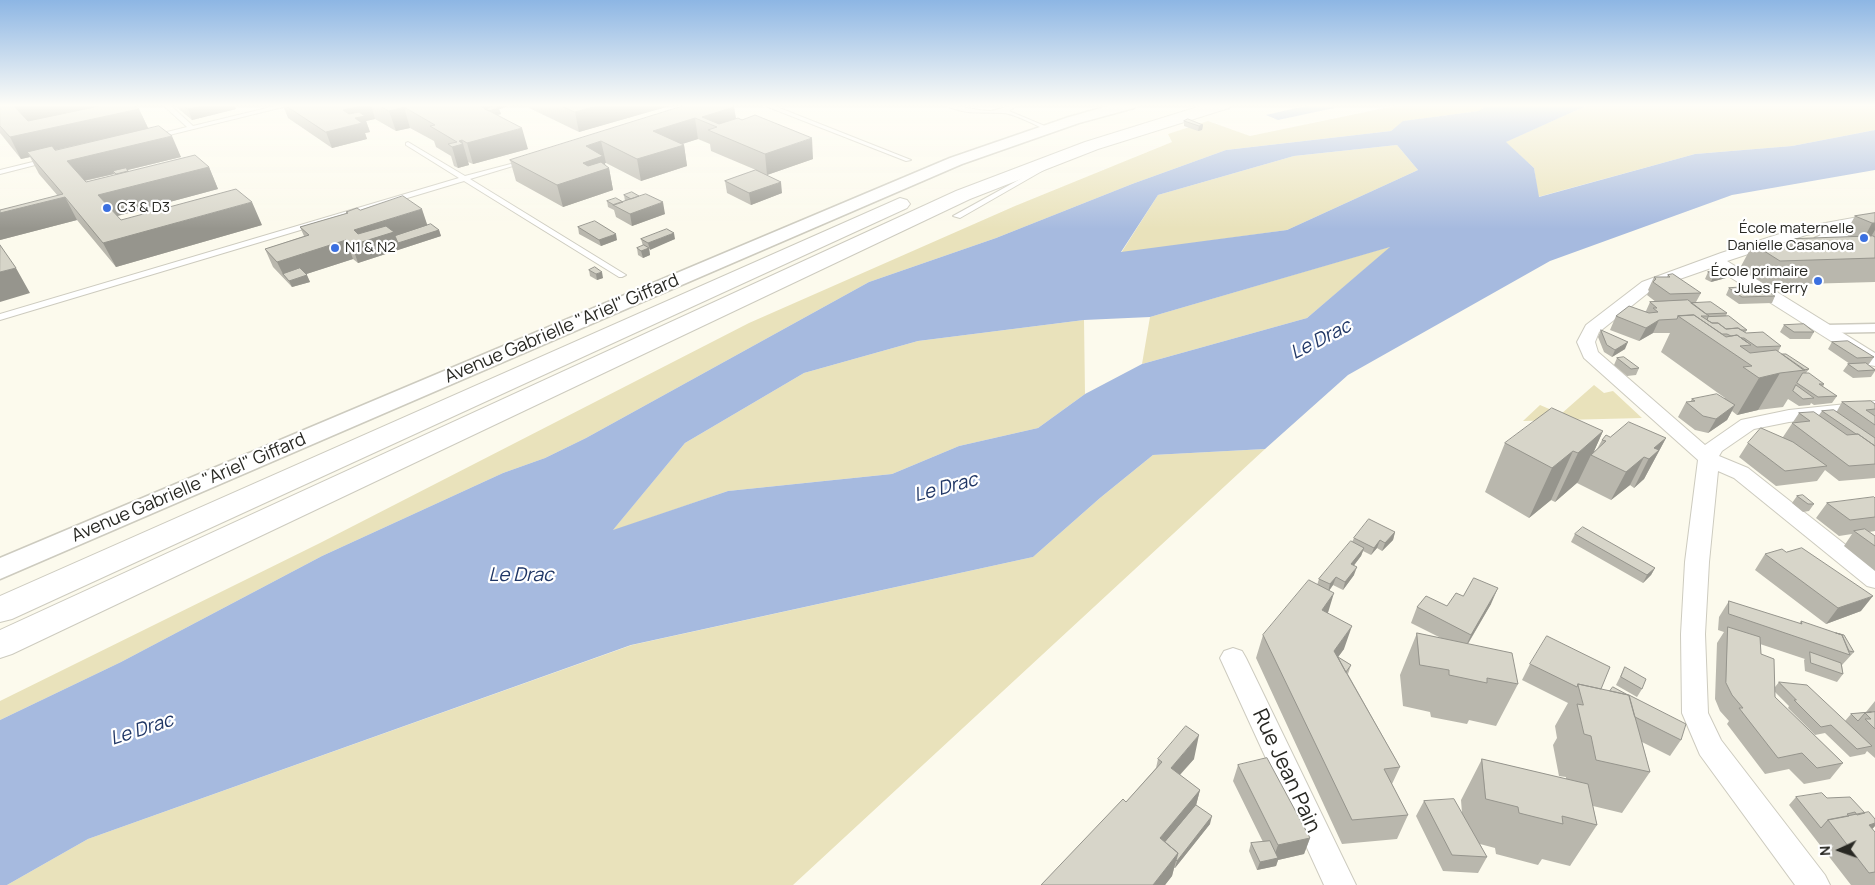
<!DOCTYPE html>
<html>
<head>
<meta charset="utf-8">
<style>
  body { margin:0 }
  #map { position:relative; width:1875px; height:885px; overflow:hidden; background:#fcfaed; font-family:Manrope,sans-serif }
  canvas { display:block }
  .north { position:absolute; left:1815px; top:825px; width:50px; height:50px; -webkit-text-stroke:4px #fff; paint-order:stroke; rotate:267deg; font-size:14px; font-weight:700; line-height:20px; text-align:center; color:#282823 }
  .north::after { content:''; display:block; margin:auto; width:18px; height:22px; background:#282823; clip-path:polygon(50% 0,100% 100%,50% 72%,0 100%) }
</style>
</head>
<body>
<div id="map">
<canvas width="1875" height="885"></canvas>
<div class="north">N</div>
</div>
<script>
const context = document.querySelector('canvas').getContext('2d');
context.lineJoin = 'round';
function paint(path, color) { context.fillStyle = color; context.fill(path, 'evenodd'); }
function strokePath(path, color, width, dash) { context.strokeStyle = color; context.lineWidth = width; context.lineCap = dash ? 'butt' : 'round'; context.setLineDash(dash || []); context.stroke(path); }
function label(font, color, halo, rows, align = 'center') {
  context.font = font + ' Manrope,sans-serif'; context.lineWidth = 4.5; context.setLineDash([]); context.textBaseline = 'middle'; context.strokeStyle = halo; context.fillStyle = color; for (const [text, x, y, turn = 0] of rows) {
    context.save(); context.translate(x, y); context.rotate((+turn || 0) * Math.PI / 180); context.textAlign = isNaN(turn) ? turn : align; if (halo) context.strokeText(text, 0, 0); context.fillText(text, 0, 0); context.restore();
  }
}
paint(new Path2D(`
  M 1399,105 L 1487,105 L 1479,111 L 1404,121 L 1391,131 L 1226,150 L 1132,184 L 996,238 L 869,282 L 586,438 L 545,458 L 503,473 L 322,556 L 121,662 L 0,720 L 0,701 L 320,543 L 749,323 L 1015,206 L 1172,142 L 1168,134 L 1208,121 L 1250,136 Z
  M 1588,105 L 1875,105 L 1875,130 L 1792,146 L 1695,154 L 1538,197 L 1534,168 L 1505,142 Z
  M 1397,145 L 1418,170 L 1287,230 L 1121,253 L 1158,195 L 1294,156 Z
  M 1392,246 L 1307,318 L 1142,364 L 1150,317 Z
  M 1084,320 L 1085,394 L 1038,428 L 959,446 L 892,474 L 728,491 L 612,531 L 685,443 L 804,373 L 918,341 Z
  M 1594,385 L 1604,393 L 1613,391 L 1642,418 L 1523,421 L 1540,405 L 1561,414 Z
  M 1265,449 L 793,885 L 7,885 L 88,839 L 632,645 L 1033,557 L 1100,498 L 1153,455 Z`), '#e9e2bb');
paint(new Path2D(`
  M 1310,105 L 1328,105 L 1334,108 L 1278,120 L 1266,115 Z
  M 1487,105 L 1588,105 L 1506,142 L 1534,168 L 1539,197 L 1695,154 L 1792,146 L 1875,130 L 1875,170 L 1732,195 L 1550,261 L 1348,375 L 1265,449 L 1153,455 L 1100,498 L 1033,557 L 631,645 L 88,839 L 7,885 L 0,885 L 0,720 L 121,662 L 322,556 L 503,473 L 545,458 L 586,438 L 869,282 L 996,238 L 1132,184 L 1226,150 L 1391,131 L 1403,121 L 1479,111 ZM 1397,145 L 1418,170 L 1287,230 L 1121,252 L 1158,195 L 1294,156 ZM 1390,247 L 1307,318 L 1142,364 L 1085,394 L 1038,428 L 959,446 L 892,474 L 728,491 L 613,530 L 685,443 L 804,373 L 918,341 L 1084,320 L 1150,317 Z`), '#a6badf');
const service = new Path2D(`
  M 163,105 L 170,105 L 193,126 L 279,105 L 291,105 L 157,138 L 155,137 L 155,135 L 187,127 Z
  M 763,105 L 772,105 L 911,160 L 906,161 Z
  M 945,105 C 960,105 975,111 990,111 C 1000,110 1008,105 1018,105 L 1009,111 L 1052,129 L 1047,130 C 1037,126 1013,113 1003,113 C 983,112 964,115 945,105 Z
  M 408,142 L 465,176 L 526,160 L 526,162 L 470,179 L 626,275 L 622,277 L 619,277 L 464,181 L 0,320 L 0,314 L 459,178 L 406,145 L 406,143 Z
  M 45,159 L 47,160 L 47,162 L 0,174 L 0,170 Z
  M 1044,166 L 1049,167 L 960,218 L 953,216 Z`);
const pedestrian = new Path2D(`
  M 1843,232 L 1875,245 L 1875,252 L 1842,238 L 1832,240 L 1875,263 L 1875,271 L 1815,238 L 1821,235 Z
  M 1875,324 L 1875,332 L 1825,333 L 1819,329 L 1825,325 Z`);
const minor = new Path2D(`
  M 1875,214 L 1875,222 L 1806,235 L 1727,261 L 1875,353 L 1875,366 L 1869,365 L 1714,267 L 1654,288 L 1599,332 L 1595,342 L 1598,352 L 1705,445 L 1741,420 L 1789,410 L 1875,401 L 1875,413 L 1789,422 L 1754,429 L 1722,451 L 1719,456 L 1748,468 L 1875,568 L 1875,588 L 1867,586 L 1734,478 L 1718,471 L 1709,562 L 1705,634 L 1708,713 L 1721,740 L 1825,875 L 1830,885 L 1795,885 L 1700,755 L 1682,713 L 1681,634 L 1685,562 L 1698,460 L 1584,358 L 1577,342 L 1586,325 L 1642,282 L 1721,253 L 1798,228 Z
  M 1233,648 L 1242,651 L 1246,658 L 1356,885 L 1324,885 L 1220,658 L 1224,651 Z`);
const tertiary = new Path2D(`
  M 1112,105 L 1136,105 L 1134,108 L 1079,123 L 962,164 L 0,579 L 0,558 L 950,158 L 1069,117 Z`);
const motorway = new Path2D(`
  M 1204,105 L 1231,105 L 1229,108 L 1098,149 L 970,199 L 12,654 L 0,658 L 0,630 L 956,191 L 1085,142 Z
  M 900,198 L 907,200 L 910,204 L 907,208 L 12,619 L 0,622 L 0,596 Z`);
strokePath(service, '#cdcbbf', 2);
strokePath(pedestrian, '#cdcbbf', 3);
strokePath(minor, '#cdcbbf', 2);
strokePath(tertiary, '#cdcbbf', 3);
strokePath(motorway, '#cdcbbf', 2);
paint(service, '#fff');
paint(pedestrian, '#fff');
paint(minor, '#fff');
paint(tertiary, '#fff');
paint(motorway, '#fff');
paint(new Path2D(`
  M 0,105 L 139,109 L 148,128 L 181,157 L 128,170 L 129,172 L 209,167 L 218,189 L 117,216 L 121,220 L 262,225 L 116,267 L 77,220 L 0,240 L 0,210 L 58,196 L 39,174 L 30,157 L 21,159 L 0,133 ZM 114,174 L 115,175 L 86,182 L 85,181 Z
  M 174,105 L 234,105 L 236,109 L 192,120 Z
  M 283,105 L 512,105 L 499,109 L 501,114 L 497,115 L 528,149 L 473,164 L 468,162 L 469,165 L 458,168 L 454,166 L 451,156 L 436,147 L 434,141 L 410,128 L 396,131 L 375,119 L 366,121 L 370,132 L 365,133 L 367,139 L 332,148 L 288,118 Z
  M 523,105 L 673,105 L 579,132 Z
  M 734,107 L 736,118 L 813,159 L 767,175 L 782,193 L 751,205 L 727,193 L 725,181 L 756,170 L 711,151 L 710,144 L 698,139 L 682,144 L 684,145 L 687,166 L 641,181 L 606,163 L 605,163 L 605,165 L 609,168 L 613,190 L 563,207 L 516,181 L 510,160 Z
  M 1184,121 L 1203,125 L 1202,130 L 1198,131 L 1184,126 Z
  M 624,195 L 665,214 L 632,226 L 616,217 L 614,210 L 608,207 L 607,201 L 625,201 Z
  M 360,210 L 427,226 L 439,230 L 441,236 L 358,263 L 353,259 L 306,274 L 310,282 L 292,287 L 273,267 L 265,249 L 304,236 L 300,227 L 347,213 L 346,212 Z
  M 1875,213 L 1875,282 L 1766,285 L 1740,268 L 1753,244 L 1778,247 L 1787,247 L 1791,239 L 1851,237 L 1845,234 L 1855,216 Z
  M 578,227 L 617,240 L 601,246 L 579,234 Z
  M 641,239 L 675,239 L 649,249 L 650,255 L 643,258 L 638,255 L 637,248 L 643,246 Z
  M 589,270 L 603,278 L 597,280 L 590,276 Z
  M 1708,272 L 1729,272 L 1726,278 L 1711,282 L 1705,279 Z
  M 1668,275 L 1701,293 L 1696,302 L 1727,313 L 1726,316 L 1747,330 L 1745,333 L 1781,346 L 1778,352 L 1809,369 L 1806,373 L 1824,384 L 1823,387 L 1837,396 L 1832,403 L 1814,405 L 1811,403 L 1810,405 L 1799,406 L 1788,399 L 1783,407 L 1758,410 L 1737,415 L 1732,411 L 1727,420 L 1708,433 L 1695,430 L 1678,417 L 1686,402 L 1690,402 L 1692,399 L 1725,398 L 1661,352 L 1670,333 L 1653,333 L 1639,341 L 1610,330 L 1616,316 L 1646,311 L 1650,302 L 1656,302 L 1647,295 L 1649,291 L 1648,290 L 1654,277 L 1667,277 Z
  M 1729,288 L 1775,296 L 1772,303 L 1739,304 L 1726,295 Z
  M 1784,325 L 1814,332 L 1810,339 L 1790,339 L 1780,332 Z
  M 1601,330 L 1625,349 L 1612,357 L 1604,352 L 1598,337 Z
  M 1832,342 L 1874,357 L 1869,364 L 1867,364 L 1875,369 L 1875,371 L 1871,377 L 1853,378 L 1843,371 L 1848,364 L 1850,364 L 1828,349 Z
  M 1617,358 L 1639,368 L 1636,375 L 1627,376 L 1614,365 Z
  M 1842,402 L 1875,404 L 1875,478 L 1839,481 L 1825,470 L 1817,481 L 1776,486 L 1739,457 L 1748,443 L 1783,437 L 1799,413 L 1819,415 L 1822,411 L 1837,411 Z
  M 1603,431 L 1593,453 L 1597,449 L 1602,440 L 1610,437 L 1666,438 L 1644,479 L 1634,488 L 1630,485 L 1611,500 L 1577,483 L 1578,482 L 1555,502 L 1551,500 L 1529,518 L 1485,492 L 1505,443 Z
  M 1797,496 L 1814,504 L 1809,511 L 1803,512 L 1792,503 Z
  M 1875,498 L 1875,531 L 1869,532 L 1875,536 L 1875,571 L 1844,546 L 1852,534 L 1839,536 L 1816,518 L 1827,503 Z
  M 1395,532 L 1393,540 L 1382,551 L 1377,548 L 1371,555 L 1363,551 L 1361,556 L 1354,565 L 1354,575 L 1343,590 L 1333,585 L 1329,591 L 1328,613 L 1344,649 L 1338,657 L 1351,665 L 1348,674 L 1400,767 L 1392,784 L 1408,815 L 1397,839 L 1342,844 L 1256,658 L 1263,635 L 1317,585 L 1319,579 L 1352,542 L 1354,538 Z
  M 1575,534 L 1655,568 L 1651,575 L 1643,583 L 1571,542 Z
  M 1765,554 L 1861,611 L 1826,624 L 1755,570 Z
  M 1463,596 L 1491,604 L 1468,644 L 1518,684 L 1496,726 L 1469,720 L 1467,724 L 1431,717 L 1430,712 L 1403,706 L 1400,675 L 1417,633 L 1441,638 L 1411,623 L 1417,607 L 1447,606 Z
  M 1729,601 L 1799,624 L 1801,621 L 1854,652 L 1842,665 L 1843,674 L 1837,682 L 1805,671 L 1804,660 L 1805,659 L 1760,644 L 1761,654 L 1775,687 L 1779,682 L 1845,721 L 1851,714 L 1866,712 L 1875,701 L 1875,758 L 1867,751 L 1865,754 L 1850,757 L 1825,733 L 1815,735 L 1788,708 L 1789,706 L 1775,692 L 1775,697 L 1843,763 L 1830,779 L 1804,784 L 1789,769 L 1765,774 L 1727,724 L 1729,721 L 1720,711 L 1715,699 L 1717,643 L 1724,632 L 1718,630 L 1719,617 Z
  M 1530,664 L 1601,689 L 1681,740 L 1670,756 L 1642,742 L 1650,772 L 1622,813 L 1593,806 L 1597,825 L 1570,866 L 1542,859 L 1538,865 L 1496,854 L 1495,848 L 1480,844 L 1487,857 L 1478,873 L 1443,871 L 1416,816 L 1424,801 L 1462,813 L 1461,800 L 1482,759 L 1566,779 L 1566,777 L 1559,776 L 1553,745 L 1557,738 L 1555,726 L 1568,703 L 1522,680 Z
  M 1625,667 L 1642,689 L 1637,697 L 1616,685 Z
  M 1158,759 L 1194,759 L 1180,775 L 1200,790 L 1196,805 L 1210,824 L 1175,868 L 1174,868 L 1172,876 L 1165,885 L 1041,885 L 1126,802 L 1156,768 Z
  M 1238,765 L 1310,838 L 1304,854 L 1278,860 L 1276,866 L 1257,870 L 1249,851 L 1251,843 L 1263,842 L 1233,781 Z
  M 1796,797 L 1865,813 L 1875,819 L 1875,826 L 1872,829 L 1875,832 L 1875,885 L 1851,885 L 1789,805 Z`), '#b9b7ad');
paint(new Path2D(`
  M 13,105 L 113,105 L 23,124 Z
  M 204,105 L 234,105 L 236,109 L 192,120 L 188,109 Z
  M 364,105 L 371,105 L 375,119 L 366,121 L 370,132 L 365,133 L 367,139 L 332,148 L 326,132 L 343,110 Z
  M 464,105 L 512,105 L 499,109 L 501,114 L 481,119 Z
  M 600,105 L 673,105 L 579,132 L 575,112 Z
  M 404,107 L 410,128 L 396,131 L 389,111 Z
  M 734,107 L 737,127 L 717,127 L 702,117 Z
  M 139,109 L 149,130 L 31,156 L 27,152 L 30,157 L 21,159 L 10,137 Z
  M 695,118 L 698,139 L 657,152 L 653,131 Z
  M 1203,125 L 1202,130 L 1198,131 L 1199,126 Z
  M 522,128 L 528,149 L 473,164 L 467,143 Z
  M 172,136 L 181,157 L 115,173 L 113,171 L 114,174 L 78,182 L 67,161 Z
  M 812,138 L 813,159 L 767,175 L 765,154 Z
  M 462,140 L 469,165 L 458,168 L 452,147 L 459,141 Z
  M 601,141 L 606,163 L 605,163 L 606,169 L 609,168 L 613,190 L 563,207 L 557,185 L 586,146 Z
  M 684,145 L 687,166 L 641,181 L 637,159 Z
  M 209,167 L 218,189 L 110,218 L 98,195 Z
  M 781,182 L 782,193 L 751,205 L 749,193 Z
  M 65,197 L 77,220 L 0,240 L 0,213 Z
  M 252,202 L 262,225 L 116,267 L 103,243 Z
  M 663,202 L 665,214 L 632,226 L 630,214 Z
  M 422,209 L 428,227 L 439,230 L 441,236 L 358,263 L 352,245 L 354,230 Z
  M 1872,223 L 1875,223 L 1875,230 L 1869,240 L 1862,242 Z
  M 674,233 L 675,239 L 650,250 L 648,243 Z
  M 616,234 L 617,240 L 601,246 L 599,240 Z
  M 346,240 L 353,259 L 288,280 L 283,274 L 277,262 Z
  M 649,248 L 650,255 L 643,258 L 641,251 Z
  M 16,268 L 30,293 L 0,302 L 0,272 Z
  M 602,272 L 603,278 L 597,280 L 596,274 Z
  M 1729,272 L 1726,278 L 1711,282 L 1714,275 Z
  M 307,275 L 310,282 L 292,287 L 289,281 Z
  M 1659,320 L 1653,333 L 1639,341 L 1646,328 Z
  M 1628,342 L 1625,349 L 1612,357 L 1615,350 Z
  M 1780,373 L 1758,410 L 1737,415 L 1759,378 Z
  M 1735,405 L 1727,420 L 1708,433 L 1716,419 Z
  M 1603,431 L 1592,456 L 1591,455 L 1578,482 L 1555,502 L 1578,453 Z
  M 1666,438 L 1644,479 L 1634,488 L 1654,448 Z
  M 1573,451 L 1551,500 L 1529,518 L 1552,468 Z
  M 1644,457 L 1630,485 L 1611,500 L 1626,472 Z
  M 1395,532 L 1393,540 L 1382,551 L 1385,543 Z
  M 1380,540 L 1377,548 L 1371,555 L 1374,548 Z
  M 1364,548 L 1361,556 L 1349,572 L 1351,564 Z
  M 1357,567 L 1354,575 L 1343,590 L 1345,582 Z
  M 1655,568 L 1651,575 L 1643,583 L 1647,575 Z
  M 1336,577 L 1333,585 L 1328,592 L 1330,584 Z
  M 1498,588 L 1491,604 L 1464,650 L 1471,635 Z
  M 1334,593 L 1327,616 L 1322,610 Z
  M 1873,596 L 1861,611 L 1826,624 L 1838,608 Z
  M 1352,626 L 1344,649 L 1330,668 L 1334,651 Z
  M 1199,735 L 1194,759 L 1165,791 L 1171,768 Z
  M 1200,790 L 1194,813 L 1164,850 L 1160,838 Z
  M 1212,816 L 1210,824 L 1175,868 L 1177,861 Z
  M 1875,823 L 1875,826 L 1863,838 L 1869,825 Z
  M 1310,838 L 1304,854 L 1278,860 L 1276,866 L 1257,870 L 1260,862 L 1273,859 L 1278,845 Z
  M 1178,853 L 1172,876 L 1165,885 L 1153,885 Z`), '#96958d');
const building = new Path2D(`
  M 0,105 L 13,105 L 28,121 L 104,105 L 134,105 L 139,109 L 10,137 L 0,126 Z
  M 183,105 L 204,105 L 188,109 Z
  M 285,105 L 364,105 L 343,110 L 349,114 L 359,112 L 365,116 L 355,118 L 362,123 L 326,132 Z
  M 379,105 L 478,105 L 522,128 L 467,143 L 462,140 L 459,141 L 463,144 L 452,147 L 448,144 L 457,142 L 430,126 L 435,125 L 404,107 L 389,111 Z
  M 560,105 L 600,105 L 575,112 Z
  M 686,105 L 731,105 L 734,107 L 702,117 L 719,124 L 738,118 L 742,120 L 755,115 L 812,138 L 765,154 L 708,130 L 717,127 L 695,118 L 653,131 L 684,145 L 637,159 L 601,141 L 586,146 L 603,156 L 583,163 L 588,166 L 601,162 L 609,168 L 557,185 L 510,160 Z
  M 495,106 L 499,108 L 489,111 L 485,109 Z
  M 1188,119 L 1203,125 L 1199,126 L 1184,121 Z
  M 159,126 L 172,136 L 67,161 L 86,182 L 195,155 L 209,167 L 98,195 L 121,220 L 236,189 L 252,202 L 103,243 L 65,197 L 0,213 L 0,210 L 63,194 L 27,152 L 52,146 L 55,150 Z
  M 126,168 L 128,171 L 116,174 L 113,171 Z
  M 756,170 L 781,182 L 749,193 L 725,181 Z
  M 632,192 L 639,196 L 631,199 L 624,195 Z
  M 646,194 L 663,202 L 630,214 L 613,205 Z
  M 403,196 L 422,209 L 354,230 L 358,234 L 386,226 L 394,232 L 352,245 L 346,240 L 277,262 L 265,249 L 309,235 L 300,227 L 348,213 L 346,212 L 357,208 L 360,210 Z
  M 616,198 L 623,202 L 614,205 L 607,201 Z
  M 1875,213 L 1875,223 L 1872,223 L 1855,216 Z
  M 595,221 L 616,234 L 599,240 L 578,227 Z
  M 431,224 L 439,230 L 398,243 L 395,236 Z
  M 667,229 L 674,233 L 648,243 L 641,239 Z
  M 1873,236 L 1875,237 L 1875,258 L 1780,261 L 1753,244 L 1773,243 L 1778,247 L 1801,246 L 1791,239 Z
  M 0,245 L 16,268 L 0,272 Z
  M 644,245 L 649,248 L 641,251 L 637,248 Z
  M 595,267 L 602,272 L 596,274 L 589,270 Z
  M 300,268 L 307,275 L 289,281 L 283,274 Z
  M 1724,269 L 1729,272 L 1714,275 L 1708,272 Z
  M 1673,274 L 1701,293 L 1670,294 L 1653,282 L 1656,279 L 1654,277 L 1670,277 L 1668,275 Z
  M 1759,286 L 1775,296 L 1742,297 L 1729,288 Z
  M 1688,300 L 1709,316 L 1701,316 L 1712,323 L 1718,323 L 1726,329 L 1738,328 L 1746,333 L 1763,332 L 1781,346 L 1757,347 L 1744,338 L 1741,338 L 1747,342 L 1737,335 L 1731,336 L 1727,334 L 1722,334 L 1694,315 L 1678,316 L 1677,319 L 1659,320 L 1646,328 L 1616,316 L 1629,306 L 1649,313 L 1658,312 L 1653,308 L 1657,308 L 1650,302 Z
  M 1711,302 L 1727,313 L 1706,314 L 1691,303 Z
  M 1694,315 L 1726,337 L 1737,335 L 1751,345 L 1740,346 L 1750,353 L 1776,350 L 1805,370 L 1780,373 L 1759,378 L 1743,367 L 1752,366 L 1678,316 Z
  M 1729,316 L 1747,330 L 1741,330 L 1738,328 L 1726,329 L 1718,323 L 1712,323 L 1707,320 L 1708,317 Z
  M 1804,324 L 1814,332 L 1794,332 L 1784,325 Z
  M 1601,330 L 1628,342 L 1615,350 L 1607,345 Z
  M 1848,341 L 1874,357 L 1857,358 L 1832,342 Z
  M 1782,354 L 1786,354 L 1809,369 L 1804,370 Z
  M 1624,357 L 1639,368 L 1631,369 L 1617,358 Z
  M 1866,363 L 1875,370 L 1858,371 L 1848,364 Z
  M 1803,373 L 1809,373 L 1824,384 L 1819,384 L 1837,396 L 1818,397 L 1797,383 Z
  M 1796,385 L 1814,398 L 1803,399 L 1793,391 Z
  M 1717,394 L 1735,405 L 1716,419 L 1703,416 L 1686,402 L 1695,401 L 1692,399 Z
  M 1871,401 L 1875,404 L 1875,409 L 1866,410 L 1875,416 L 1875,425 L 1842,402 Z
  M 1552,408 L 1603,431 L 1578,453 L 1573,451 L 1552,468 L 1505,443 Z
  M 1834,410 L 1875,438 L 1875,446 L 1858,434 L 1856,434 L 1822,411 Z
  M 1814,412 L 1847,435 L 1858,434 L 1875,446 L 1875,464 L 1849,466 L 1792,423 L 1810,421 L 1799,413 Z
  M 1629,422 L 1666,438 L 1654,448 L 1659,450 L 1649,459 L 1644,457 L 1626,472 L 1591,455 L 1606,441 L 1602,440 L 1606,435 L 1610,437 Z
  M 1761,428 L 1793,442 L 1827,466 L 1785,471 L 1748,443 Z
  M 1803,495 L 1814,504 L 1808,504 L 1797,496 Z
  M 1874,497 L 1875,498 L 1875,517 L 1850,520 L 1827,503 Z
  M 1369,519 L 1395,532 L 1385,543 L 1380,540 L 1374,548 L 1354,538 Z
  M 1583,527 L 1655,568 L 1647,575 L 1575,534 Z
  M 1865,529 L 1875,536 L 1875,546 L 1854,531 Z
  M 1351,541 L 1364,548 L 1351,564 L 1357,567 L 1345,582 L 1336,577 L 1330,584 L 1319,579 Z
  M 1802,548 L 1873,596 L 1838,608 L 1765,554 L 1782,549 L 1786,552 Z
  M 1474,578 L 1498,588 L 1471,635 L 1417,607 L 1426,596 L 1447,606 L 1456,593 L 1463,596 Z
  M 1309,580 L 1334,593 L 1322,610 L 1352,626 L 1334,651 L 1400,767 L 1384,769 L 1408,815 L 1352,820 L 1263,635 Z
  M 1729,601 L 1802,624 L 1801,621 L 1842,635 L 1850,655 L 1729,614 Z
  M 1728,627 L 1760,637 L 1761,654 L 1774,659 L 1775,697 L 1843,763 L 1817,768 L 1802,753 L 1778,758 L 1739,708 L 1743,708 L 1732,695 L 1726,683 Z
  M 1417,633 L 1512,653 L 1518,684 L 1487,678 L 1487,683 L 1449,675 L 1449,670 L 1420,665 Z
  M 1836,633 L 1844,635 L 1854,652 L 1849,651 L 1842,635 Z
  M 1547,636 L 1610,667 L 1601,689 L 1578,684 L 1577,687 L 1530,664 Z
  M 1810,652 L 1841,663 L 1843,674 L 1811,663 Z
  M 1338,657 L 1351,665 L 1346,672 Z
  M 1625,667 L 1646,679 L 1642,689 L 1621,677 Z
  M 1779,682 L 1807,685 L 1872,746 L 1857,749 L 1831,725 L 1821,727 L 1794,700 L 1796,700 Z
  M 1578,684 L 1629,695 L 1650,772 L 1596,760 L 1591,736 L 1584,734 L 1577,704 L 1583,705 Z
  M 1613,687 L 1628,695 L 1610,691 Z
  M 1629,695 L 1686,724 L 1681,740 L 1635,717 Z
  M 1871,712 L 1865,713 L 1858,721 L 1851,714 Z
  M 1875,712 L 1875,729 L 1865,719 L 1871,719 L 1865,713 Z
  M 1186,726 L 1199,735 L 1171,768 L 1200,790 L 1160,838 L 1178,853 L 1153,885 L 1041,885 L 1123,799 L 1126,802 L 1162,762 L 1158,759 Z
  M 1267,758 L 1310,838 L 1278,845 L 1238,765 Z
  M 1482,759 L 1588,784 L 1597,825 L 1562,816 L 1563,824 L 1519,813 L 1518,807 L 1486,799 Z
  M 1822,793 L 1827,798 L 1850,797 L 1865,813 L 1857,815 L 1855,812 L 1847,814 L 1849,816 L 1828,820 L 1821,828 L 1796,797 Z
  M 1454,799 L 1487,857 L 1452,855 L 1424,801 Z
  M 1196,805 L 1212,816 L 1177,861 L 1176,860 L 1178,853 L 1165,842 Z
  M 1869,812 L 1875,819 L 1875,823 L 1869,825 L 1875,832 L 1875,872 L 1869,873 L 1828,820 Z
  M 1270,841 L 1278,858 L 1260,862 L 1251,843 Z`);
paint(building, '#d7d5c9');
strokePath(building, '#96958d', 1);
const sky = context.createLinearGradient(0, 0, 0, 229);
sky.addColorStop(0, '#8db6e4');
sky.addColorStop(0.46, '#fefdf7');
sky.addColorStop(1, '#fefdf700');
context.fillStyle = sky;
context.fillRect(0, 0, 1875, 229);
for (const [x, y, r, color] of [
  [107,208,5,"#3b70e0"],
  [1864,238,5,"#3b70e0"],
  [335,248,5,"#3b70e0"],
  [1818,281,5,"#3b70e0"]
]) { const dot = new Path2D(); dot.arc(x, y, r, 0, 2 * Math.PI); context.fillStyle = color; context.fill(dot); strokePath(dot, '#fff', 2); }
label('15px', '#282823', '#fff', [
  ["C3 & D3",117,208],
  ["École maternelle",1854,229,"right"],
  ["Danielle Casanova",1854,246,"right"],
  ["N1 & N2",345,248],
  ["École primaire",1808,272,"right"],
  ["Jules Ferry",1808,289,"right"]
], 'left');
label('18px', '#282823', '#fff', [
  ["Avenue Gabrielle \"Ariel\" Giffard",562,329,-23],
  ["Avenue Gabrielle \"Ariel\" Giffard",189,488,-23]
]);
label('italic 19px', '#1f3665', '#fff', [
  ["Le Drac",1321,340,-27],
  ["Le Drac",946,488,-15],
  ["Le Drac",521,576],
  ["Le Drac",142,730,-18]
]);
label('21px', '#282823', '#fff', [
  ["Rue Jean Pain",1286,771,65]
]);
</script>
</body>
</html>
